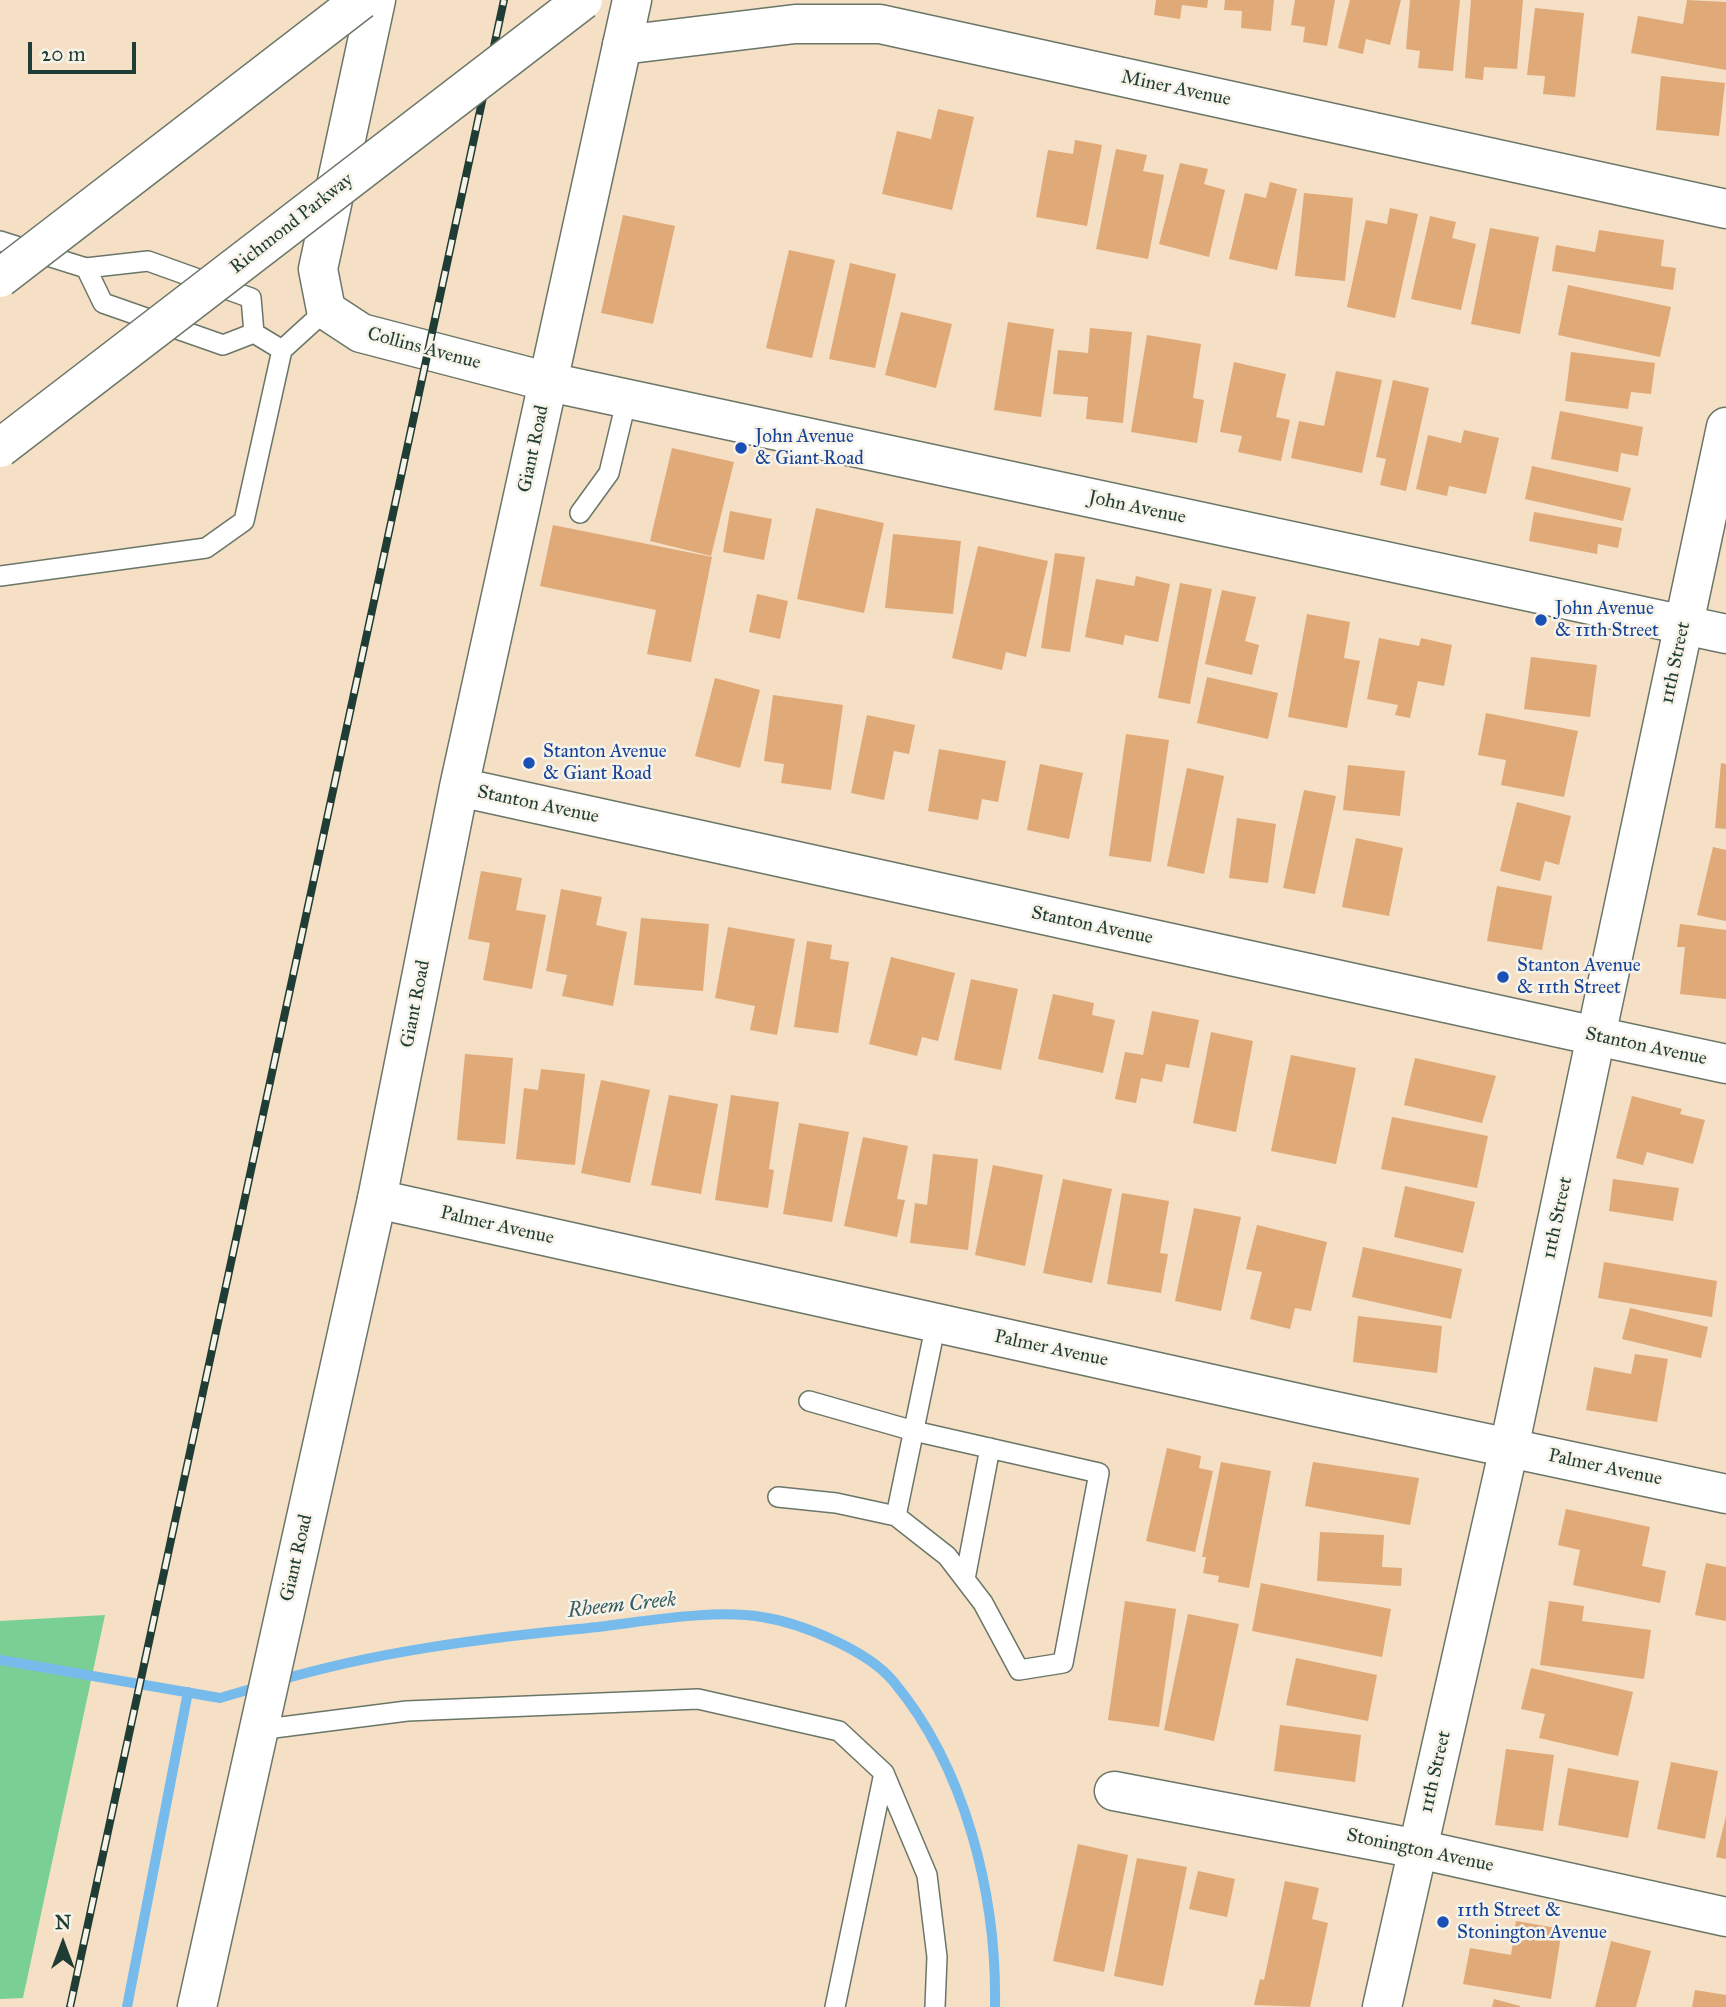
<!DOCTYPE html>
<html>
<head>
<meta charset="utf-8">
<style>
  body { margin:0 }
  #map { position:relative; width:1726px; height:2007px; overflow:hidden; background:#f5dfc5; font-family:"IM FELL Great Primer",serif }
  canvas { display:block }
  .north { position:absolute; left:28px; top:1909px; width:70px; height:70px; -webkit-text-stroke:5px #f7f3e8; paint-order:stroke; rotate:0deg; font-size:19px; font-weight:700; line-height:28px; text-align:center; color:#1f3d34 }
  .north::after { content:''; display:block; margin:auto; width:24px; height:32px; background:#1f3d34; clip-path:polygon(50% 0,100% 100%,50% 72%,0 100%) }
  .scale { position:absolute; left:28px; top:42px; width:108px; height:32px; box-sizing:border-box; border:4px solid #1f3d34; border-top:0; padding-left:9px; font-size:21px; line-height:24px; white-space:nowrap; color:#1f3d34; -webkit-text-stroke:5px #f7f3e8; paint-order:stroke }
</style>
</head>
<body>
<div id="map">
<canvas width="1726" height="2007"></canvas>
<div class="north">N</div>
<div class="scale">20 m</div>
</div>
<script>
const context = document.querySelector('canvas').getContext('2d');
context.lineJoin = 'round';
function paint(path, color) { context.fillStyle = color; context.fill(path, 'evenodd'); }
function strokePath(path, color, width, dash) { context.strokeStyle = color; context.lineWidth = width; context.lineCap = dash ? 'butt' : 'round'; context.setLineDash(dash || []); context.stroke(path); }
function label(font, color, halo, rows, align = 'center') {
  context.font = font + ' "IM FELL Great Primer",serif'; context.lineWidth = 5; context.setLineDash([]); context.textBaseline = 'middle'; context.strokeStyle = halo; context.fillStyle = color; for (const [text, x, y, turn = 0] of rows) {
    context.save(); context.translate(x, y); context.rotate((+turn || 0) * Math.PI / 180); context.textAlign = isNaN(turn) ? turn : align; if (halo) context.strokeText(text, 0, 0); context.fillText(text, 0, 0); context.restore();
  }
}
paint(new Path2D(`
  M 105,1615 L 23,1998 L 0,1999 L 0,1621 Z`), '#7ad094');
strokePath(new Path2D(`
  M 0,1660 L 220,1698 L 261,1686
  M 277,1681 C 376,1652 476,1639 578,1629 C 633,1624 709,1608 762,1617 C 801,1623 867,1650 893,1681 C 966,1768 997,1896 995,2007
  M 127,2007 L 188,1692`), '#77bbed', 10);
paint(new Path2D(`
  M 1156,0 L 1208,0 L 1207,8 L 1182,5 L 1180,19 L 1154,15 Z
  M 1225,0 L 1274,0 L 1271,31 L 1241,28 L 1242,11 L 1224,10 Z
  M 1295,0 L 1335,0 L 1327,46 L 1303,42 L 1305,27 L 1291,25 Z
  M 1350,0 L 1401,0 L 1390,45 L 1366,39 L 1363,54 L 1338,48 Z
  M 1410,0 L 1460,0 L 1453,71 L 1418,68 L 1420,51 L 1406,49 Z
  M 1471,0 L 1523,0 L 1517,69 L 1484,67 L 1483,80 L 1465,78 Z
  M 1687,0 L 1726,2 L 1726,70 L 1631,53 L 1638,16 L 1683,24 Z
  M 1535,8 L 1584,13 L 1575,97 L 1543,94 L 1545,76 L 1527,75 Z
  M 1661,76 L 1725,83 L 1719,136 L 1656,130 Z
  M 938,109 L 974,117 L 952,210 L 882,194 L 897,131 L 931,139 Z
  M 1075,140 L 1102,145 L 1087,226 L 1036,217 L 1048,150 L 1073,154 Z
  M 1116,149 L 1147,155 L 1143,171 L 1164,175 L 1148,259 L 1096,249 Z
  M 1180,163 L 1208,169 L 1204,184 L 1225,190 L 1209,257 L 1159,244 Z
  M 1270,182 L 1297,189 L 1277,270 L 1229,259 L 1245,193 L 1266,198 Z
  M 1304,193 L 1353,198 L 1345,281 L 1295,276 Z
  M 1390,208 L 1418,214 L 1395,318 L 1347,307 L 1366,220 L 1387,224 Z
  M 623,215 L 675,226 L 653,324 L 601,313 Z
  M 1430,216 L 1456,222 L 1452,238 L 1476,244 L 1461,310 L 1411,299 Z
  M 1490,228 L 1539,237 L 1520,334 L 1471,324 Z
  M 1599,230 L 1664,240 L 1661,266 L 1676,268 L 1673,290 L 1552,271 L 1556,245 L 1595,252 Z
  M 789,250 L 835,260 L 812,358 L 766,348 Z
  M 850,263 L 896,274 L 875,368 L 829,359 Z
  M 1568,285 L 1671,307 L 1660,357 L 1558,335 Z
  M 901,312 L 952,324 L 936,388 L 885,375 Z
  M 1008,322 L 1054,329 L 1041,417 L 994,410 Z
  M 1090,328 L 1132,332 L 1123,423 L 1086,419 L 1088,397 L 1053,394 L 1058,350 L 1088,353 Z
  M 1147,335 L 1201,344 L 1193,398 L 1204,400 L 1197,443 L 1131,432 Z
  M 1571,352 L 1655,363 L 1651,394 L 1631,392 L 1628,409 L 1565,401 Z
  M 1234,362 L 1286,374 L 1276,417 L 1290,420 L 1281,461 L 1238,452 L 1242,436 L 1220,432 Z
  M 1336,371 L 1382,380 L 1362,473 L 1291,458 L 1299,421 L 1324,426 Z
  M 1393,380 L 1429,388 L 1406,491 L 1380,485 L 1386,459 L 1376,457 Z
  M 1560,411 L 1643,427 L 1638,456 L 1621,453 L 1618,472 L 1551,459 Z
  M 1464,430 L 1499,438 L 1486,494 L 1449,486 L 1447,496 L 1416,489 L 1428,435 L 1461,443 Z
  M 672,448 L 734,462 L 711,556 L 650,541 Z
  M 1532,466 L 1631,488 L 1623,521 L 1525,499 Z
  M 816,508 L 884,523 L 864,613 L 797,599 Z
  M 730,511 L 772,519 L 764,560 L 723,552 Z
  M 1534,512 L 1622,528 L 1618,548 L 1598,544 L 1597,554 L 1529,541 Z
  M 553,525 L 712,557 L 691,662 L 647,654 L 656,610 L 540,586 Z
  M 893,534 L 961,541 L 953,614 L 885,608 Z
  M 978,546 L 1048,561 L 1026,657 L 1006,652 L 1002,670 L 952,658 Z
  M 1055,553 L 1085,557 L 1070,652 L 1041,648 Z
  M 1136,576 L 1170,584 L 1158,642 L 1125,635 L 1123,645 L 1085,637 L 1096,579 L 1134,586 Z
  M 1180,583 L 1212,589 L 1190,704 L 1158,698 Z
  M 1222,590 L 1256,597 L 1245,641 L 1259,645 L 1252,675 L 1205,664 Z
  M 757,594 L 788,601 L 780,639 L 749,632 Z
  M 1307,614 L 1350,622 L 1344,658 L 1360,661 L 1347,728 L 1288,717 Z
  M 1379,638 L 1419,646 L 1421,638 L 1452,645 L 1444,686 L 1418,681 L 1410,718 L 1395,715 L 1398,705 L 1367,699 Z
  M 1531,657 L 1597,665 L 1590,717 L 1524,709 Z
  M 1207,677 L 1278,693 L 1268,739 L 1197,723 Z
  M 715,678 L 760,690 L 740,768 L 695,756 Z
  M 773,695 L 843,705 L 831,790 L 781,783 L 784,764 L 764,761 Z
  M 1486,713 L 1578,731 L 1564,797 L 1501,785 L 1506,760 L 1478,755 Z
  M 867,715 L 915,725 L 909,754 L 894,751 L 884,800 L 851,793 Z
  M 1126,734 L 1169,740 L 1151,862 L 1109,856 Z
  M 939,749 L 1006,761 L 998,802 L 982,799 L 978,820 L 928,811 Z
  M 1721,763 L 1726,764 L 1726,829 L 1715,828 Z
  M 1040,764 L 1083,773 L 1069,839 L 1027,830 Z
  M 1348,765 L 1405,771 L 1400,816 L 1343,810 Z
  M 1187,768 L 1224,776 L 1204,874 L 1167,866 Z
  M 1304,790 L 1336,796 L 1315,894 L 1283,888 Z
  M 1517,802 L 1571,816 L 1559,865 L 1545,861 L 1540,881 L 1500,871 Z
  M 1237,818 L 1276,824 L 1268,883 L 1229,878 Z
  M 1356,838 L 1403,848 L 1389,916 L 1342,907 Z
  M 1713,847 L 1726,850 L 1726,921 L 1697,915 Z
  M 481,871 L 522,878 L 516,910 L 546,915 L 532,989 L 483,980 L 490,943 L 468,939 Z
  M 1497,886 L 1552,896 L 1542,950 L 1487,941 Z
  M 561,889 L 602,897 L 596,925 L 627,932 L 613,1006 L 562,996 L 567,975 L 546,971 Z
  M 641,918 L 709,924 L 703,991 L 634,985 Z
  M 1680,924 L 1726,930 L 1726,999 L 1680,994 L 1685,947 L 1677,947 Z
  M 728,927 L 795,939 L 777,1035 L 750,1030 L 755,1006 L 715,998 Z
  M 807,941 L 832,945 L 830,959 L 849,962 L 838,1033 L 794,1027 Z
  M 891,957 L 955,973 L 938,1041 L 922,1037 L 917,1056 L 869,1044 Z
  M 971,979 L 1018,989 L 1001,1070 L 954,1060 Z
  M 1053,994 L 1094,1003 L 1092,1015 L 1115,1020 L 1103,1073 L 1038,1059 Z
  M 1152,1011 L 1199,1020 L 1189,1068 L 1166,1064 L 1162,1082 L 1141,1078 L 1136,1103 L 1115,1099 L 1125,1052 L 1143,1055 Z
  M 1211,1032 L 1253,1041 L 1236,1132 L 1193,1123 Z
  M 465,1054 L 513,1058 L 505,1144 L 457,1140 Z
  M 1291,1055 L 1356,1068 L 1336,1164 L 1271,1151 Z
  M 1415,1058 L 1496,1076 L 1482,1123 L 1404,1105 Z
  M 541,1069 L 585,1074 L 575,1165 L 516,1159 L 524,1088 L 538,1090 Z
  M 601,1080 L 650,1090 L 630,1183 L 581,1173 Z
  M 669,1095 L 718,1104 L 701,1194 L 651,1185 Z
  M 731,1095 L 779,1102 L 769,1169 L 774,1170 L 768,1208 L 715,1200 Z
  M 1632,1096 L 1682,1109 L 1680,1114 L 1705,1120 L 1693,1164 L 1647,1152 L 1643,1165 L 1616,1158 Z
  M 1392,1117 L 1488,1136 L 1477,1188 L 1381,1169 Z
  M 799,1123 L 849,1132 L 832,1222 L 783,1214 Z
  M 863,1137 L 908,1146 L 897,1199 L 905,1200 L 897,1237 L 844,1226 Z
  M 933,1154 L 978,1159 L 968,1250 L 910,1243 L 915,1203 L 927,1205 Z
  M 993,1165 L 1043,1175 L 1025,1266 L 975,1255 Z
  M 1063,1179 L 1112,1189 L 1092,1283 L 1043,1273 Z
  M 1613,1179 L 1679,1188 L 1673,1221 L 1609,1211 Z
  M 1405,1186 L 1475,1202 L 1463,1253 L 1394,1237 Z
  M 1122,1193 L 1169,1201 L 1160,1253 L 1168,1254 L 1161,1293 L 1107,1284 Z
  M 1194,1208 L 1241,1217 L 1221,1311 L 1175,1301 Z
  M 1257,1225 L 1327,1242 L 1311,1311 L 1295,1308 L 1290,1329 L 1250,1319 L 1262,1272 L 1246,1269 Z
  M 1363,1247 L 1462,1269 L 1451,1319 L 1352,1297 Z
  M 1604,1262 L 1717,1281 L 1712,1317 L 1598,1298 Z
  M 1630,1308 L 1708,1327 L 1701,1358 L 1622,1339 Z
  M 1358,1316 L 1442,1326 L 1437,1373 L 1353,1362 Z
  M 1635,1354 L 1668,1359 L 1657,1422 L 1586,1410 L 1594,1367 L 1631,1374 Z
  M 1167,1448 L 1201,1456 L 1199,1468 L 1213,1471 L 1195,1552 L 1146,1541 Z
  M 1221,1462 L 1271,1471 L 1249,1588 L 1218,1582 L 1219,1576 L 1203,1573 L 1206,1557 L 1202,1557 Z
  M 1313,1462 L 1419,1478 L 1410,1525 L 1305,1506 Z
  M 1566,1509 L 1650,1527 L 1642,1566 L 1666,1571 L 1660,1603 L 1573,1585 L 1580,1550 L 1558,1545 Z
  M 1320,1532 L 1384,1535 L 1382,1567 L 1402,1568 L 1401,1586 L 1317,1581 Z
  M 1706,1563 L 1726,1567 L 1726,1621 L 1695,1615 Z
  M 1261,1583 L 1391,1609 L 1382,1657 L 1252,1631 Z
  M 1125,1601 L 1176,1609 L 1159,1727 L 1108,1720 Z
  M 1549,1601 L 1584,1606 L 1582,1621 L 1651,1630 L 1644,1679 L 1540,1665 Z
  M 1188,1614 L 1239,1624 L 1214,1741 L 1164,1730 Z
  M 1296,1658 L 1377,1675 L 1368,1721 L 1286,1705 Z
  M 1531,1668 L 1633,1692 L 1618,1756 L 1539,1738 L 1545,1714 L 1521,1709 Z
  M 1280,1725 L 1361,1735 L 1355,1782 L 1274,1771 Z
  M 1506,1749 L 1554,1755 L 1543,1831 L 1495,1825 Z
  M 1671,1762 L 1718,1771 L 1705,1839 L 1657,1829 Z
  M 1568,1768 L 1639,1781 L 1628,1838 L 1558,1825 Z
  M 1726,1816 L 1726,1859 L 1716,1857 Z
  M 1078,1844 L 1128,1855 L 1104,1972 L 1053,1961 Z
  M 1137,1858 L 1187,1867 L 1163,1986 L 1114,1976 Z
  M 1198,1871 L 1235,1879 L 1227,1917 L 1189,1909 Z
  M 1285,1881 L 1319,1888 L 1312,1919 L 1328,1923 L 1310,2007 L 1254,2005 L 1260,1979 L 1264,1980 Z
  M 1516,1921 L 1562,1929 L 1551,1999 L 1463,1984 L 1470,1948 L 1511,1955 Z
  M 1611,1941 L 1651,1951 L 1636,2007 L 1595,2007 Z
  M 1695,1990 L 1726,1995 L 1726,2007 L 1692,2007 Z
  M 1494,1999 L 1520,2006 L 1520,2007 L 1492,2007 Z`), '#e0a978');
const lane = new Path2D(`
  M 0,241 L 86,268 L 148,261 L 251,298 L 254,333
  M 86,268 L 103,303 L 223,345 L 254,333
  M 254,333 L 282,350 L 326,310
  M 580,513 L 609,473 L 627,398
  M 0,576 L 206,548 L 244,521 L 282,350
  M 809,1401 L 914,1431 L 1099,1473 L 1063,1663 L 1019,1670 L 983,1603 L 947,1556 L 896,1516 L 936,1323
  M 778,1497 L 836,1503 L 896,1516
  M 965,1579 L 990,1448
  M 258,1730 L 407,1711 L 698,1699 L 839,1731 L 884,1773 L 927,1875 L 937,1957 L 935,2007
  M 835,2007 L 884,1773`);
const street = new Path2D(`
  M 376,0 L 318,269 L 326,310 L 361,333 L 549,382 L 1726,634
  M 622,45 L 795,24 L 880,24 L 1726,209
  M 1726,427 L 1596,1036 L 1726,1064
  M 377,1199 L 1316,1407 L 1726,1494
  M 1114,1791 L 1418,1849 L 1726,1917`);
const secondary = new Path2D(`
  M 459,787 L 1596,1036 L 1509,1448 L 1382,2007
  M 197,2007 L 377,1199 L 459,787 L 632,0`);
strokePath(lane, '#6a7667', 22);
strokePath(street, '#6a7667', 41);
strokePath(secondary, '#6a7667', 41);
strokePath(lane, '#fff', 19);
strokePath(street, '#fff', 38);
strokePath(secondary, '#fff', 38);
const rail = new Path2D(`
  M 70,2007 L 504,0`);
strokePath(rail, '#1f3d34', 8);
strokePath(rail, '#f7f3e8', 5, [16]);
const highwayBridge = new Path2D(`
  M 0,278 L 361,0
  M 0,448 L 583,0`);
strokePath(highwayBridge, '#6a7667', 41, []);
strokePath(highwayBridge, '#fff', 38);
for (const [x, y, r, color] of [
  [741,448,7,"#1a4fb4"],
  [1541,620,7,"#1a4fb4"],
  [529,763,7,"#1a4fb4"],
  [1503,977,7,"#1a4fb4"],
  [1443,1922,7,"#1a4fb4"]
]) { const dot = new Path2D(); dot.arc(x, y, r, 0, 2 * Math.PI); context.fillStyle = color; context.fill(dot); strokePath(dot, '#f7f3e8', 2.5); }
label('19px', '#1f3d34', '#f7f3e8', [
  ["Miner Avenue",1176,89,12],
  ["Richmond Parkway",292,224,-38],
  ["Collins Avenue",424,349,15],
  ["Giant Road",534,449,-78],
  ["John Avenue",1137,508,12],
  ["11th Street",1676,663,-78],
  ["Stanton Avenue",538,805,12],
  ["Stanton Avenue",1092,926,12],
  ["Giant Road",416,1004,-79],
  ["Stanton Avenue",1646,1047,12],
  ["11th Street",1558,1218,-78],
  ["Palmer Avenue",497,1226,13],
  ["Palmer Avenue",1051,1349,12],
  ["Palmer Avenue",1605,1468,12],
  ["Giant Road",297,1558,-77],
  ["11th Street",1436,1772,-77],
  ["Stonington Avenue",1420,1851,12]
]);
label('19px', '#164399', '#f7f3e8', [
  ["John Avenue",755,437],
  ["& Giant Road",755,459],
  ["John Avenue",1555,609],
  ["& 11th Street",1555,631],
  ["Stanton Avenue",543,752],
  ["& Giant Road",543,774],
  ["Stanton Avenue",1517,966],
  ["& 11th Street",1517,988],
  ["11th Street &",1457,1911],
  ["Stonington Avenue",1457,1933]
], 'left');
label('italic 21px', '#355c62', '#f7f3e8', [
  ["Rheem Creek",622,1606,-6]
]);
</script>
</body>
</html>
